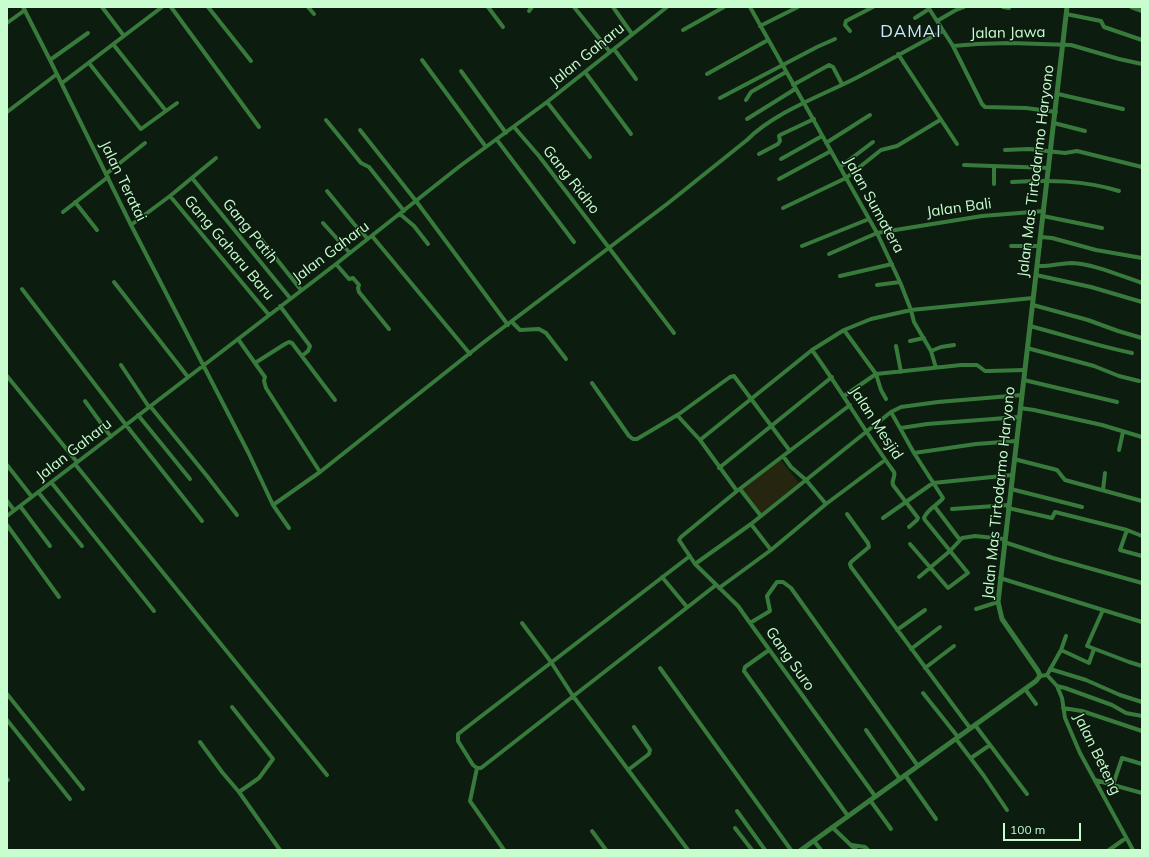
<!DOCTYPE html>
<html>
<head>
<meta charset="utf-8">
<style>
  body { margin:0 }
  #map { position:relative; width:1149px; height:857px; overflow:hidden; background:#0c1c0f; font-family:Mulish,sans-serif }
  canvas { display:block }
  .frame { position:absolute; inset:0; border:8px solid #c8fdd0; pointer-events:none }
  .scale { position:absolute; left:1003px; top:823px; width:78px; height:18px; box-sizing:border-box; border:2px solid #c8fdd0; border-top:0; padding-left:5px; font-size:12px; line-height:14px; white-space:nowrap; color:#c8fdd0; -webkit-text-stroke:3px #0c1c0f; paint-order:stroke }
</style>
</head>
<body>
<div id="map">
<canvas width="1149" height="857"></canvas>
<div class="frame"></div>
<div class="scale">100 m</div>
</div>
<script>
const context = document.querySelector('canvas').getContext('2d');
context.lineJoin = 'round';
function paint(path, color) { context.fillStyle = color; context.fill(path, 'evenodd'); }
function strokePath(path, color, width, dash) { context.strokeStyle = color; context.lineWidth = width; context.lineCap = dash ? 'butt' : 'round'; context.setLineDash(dash || []); context.stroke(path); }
function label(font, color, halo, rows, align = 'center') {
  context.font = font + ' Mulish,sans-serif'; context.lineWidth = 3; context.setLineDash([]); context.textBaseline = 'middle'; context.strokeStyle = halo; context.fillStyle = color; for (const [text, x, y, turn = 0] of rows) {
    context.save(); context.translate(x, y); context.rotate((+turn || 0) * Math.PI / 180); context.textAlign = isNaN(turn) ? turn : align; if (halo) context.strokeText(text, 0, 0); context.fillText(text, 0, 0); context.restore();
  }
}
paint(new Path2D(`
  M 780,459 L 799,483 L 761,513 L 742,489 Z`), '#26250f');
strokePath(new Path2D(`
  M 23,7 L 50,60 L 131,225 L 248,452 L 273,505 L 289,528
  M 102,7 L 124,36
  M 171,7 L 259,127
  M 208,7 L 251,61
  M 308,7 L 314,14
  M 488,7 L 503,27
  M 574,7 L 610,52
  M 613,7 L 632,34
  M 750,7 L 877,233 L 900,282 L 911,310 L 914,322 L 931,351 L 936,368
  M 928,7 L 953,46 L 977,44 L 1010,43 L 1071,45 L 1119,59 L 1142,64
  M 1003,7 L 1009,8
  M 1131,7 L 1142,11
  M 529,11 L 532,7
  M 1066,14 L 1101,21 L 1104,27 L 1142,40
  M 915,18 L 929,9
  M 937,21 L 956,10 L 964,7
  M 7,23 L 25,10
  M 760,26 L 798,7
  M 683,30 L 724,7
  M 850,31 L 845,25 L 846,21 L 873,7
  M 113,44 L 166,111
  M 953,46 L 982,104 L 985,107 L 1026,108 L 1056,112
  M 614,49 L 636,79
  M 898,54 L 957,144
  M 50,60 L 88,33
  M 422,60 L 486,147
  M 89,63 L 140,128 L 141,129 L 177,103
  M 461,71 L 506,133
  M 585,72 L 631,134
  M 707,74 L 768,40
  M 62,83 L 162,7
  M 793,85 L 829,65 L 833,67 L 842,84
  M 1058,94 L 1123,109
  M 720,98 L 817,47 L 835,39
  M 746,100 L 751,92 L 786,72
  M 547,102 L 590,157
  M 7,112 L 57,74
  M 747,119 L 792,91 L 795,88
  M 326,120 L 361,163 L 369,167 L 404,211
  M 1054,123 L 1085,131
  M 514,127 L 539,156 L 674,333
  M 360,130 L 416,201 L 508,325
  M 497,140 L 574,242
  M 826,143 L 870,115
  M 1005,150 L 1029,149 L 1065,153 L 1077,151 L 1142,167
  M 759,154 L 778,144 L 780,141 L 779,136 L 780,135 L 814,119
  M 781,159 L 822,136
  M 964,165 L 1049,168
  M 994,166 L 994,184
  M 840,167 L 873,142
  M 106,174 L 145,143
  M 192,178 L 290,298
  M 779,179 L 831,151
  M 1012,182 C 1048,180 1084,180 1119,191
  M 327,191 L 354,224 L 367,238
  M 170,196 L 269,315
  M 75,202 L 97,230
  M 783,208 L 846,178 L 881,150 L 897,146 L 940,120
  M 63,212 L 108,177
  M 400,214 L 414,226 L 428,244
  M 1043,216 L 1102,228
  M 323,223 L 349,252
  M 131,225 L 170,196 L 216,158
  M 372,236 L 470,354
  M 1041,237 L 1052,238 L 1096,250 L 1142,258
  M 260,238 L 301,290
  M 802,246 L 869,219
  M 1011,246 L 1040,246
  M 829,254 L 877,233 L 889,231 L 982,216 L 1044,211
  M 336,264 L 349,279 L 353,278 L 359,285 L 358,288 L 359,292 L 389,329
  M 1037,266 C 1049,267 1060,263 1072,263 C 1094,264 1121,276 1142,283
  M 1036,275 L 1091,287 L 1142,302
  M 840,276 L 892,264
  M 114,282 L 188,377
  M 877,285 L 900,282
  M 22,289 L 126,425 L 202,521
  M 1033,305 L 1088,320 L 1118,331 L 1142,338
  M 280,306 L 310,346 L 308,351 L 302,356
  M 512,322 L 520,330 L 539,329 L 546,333 L 566,359
  M 1030,326 C 1064,335 1097,346 1132,353
  M 844,330 L 876,374 L 881,390 L 886,399
  M 238,339 L 262,373 L 265,377 L 264,381 L 266,388 L 320,472
  M 910,341 L 924,338
  M 896,346 L 901,372
  M 1027,348 L 1094,366 L 1119,376 L 1139,381
  M 812,350 C 841,390 865,432 894,472 C 896,477 891,480 893,485 L 918,518 L 917,520 L 909,527
  M 931,351 L 941,347 L 954,345
  M 255,363 L 285,344 L 289,342 L 292,343 L 335,400
  M 121,365 L 149,407
  M 7,376 L 77,462
  M 1024,380 L 1117,402
  M 592,383 L 629,436 L 633,439 L 637,439 L 679,414 L 730,377 L 734,376 L 790,451
  M 844,396 L 876,374 L 961,365 L 977,365 L 985,371 L 989,371 L 1025,370
  M 85,401 L 111,437
  M 850,405 L 737,491 L 681,537 L 679,540 L 695,564 L 738,606 L 750,623 L 875,796
  M 150,406 L 207,476 L 237,515
  M 1020,408 L 1034,410 L 1102,425 L 1142,437
  M 891,412 L 901,407 L 938,402 L 1022,395
  M 138,415 L 190,479
  M 677,415 L 700,440 L 737,491
  M 901,428 L 927,424 L 1019,417
  M 700,440 L 812,350 L 844,330 L 871,319 L 911,310 L 1033,298
  M 1119,450 L 1123,432
  M 914,453 L 976,444 L 1016,441
  M 783,456 L 791,467 L 806,480 L 826,504
  M 1014,459 L 1057,470 L 1065,480 L 1142,501
  M 75,464 L 327,775
  M 7,465 L 32,497
  M 719,468 L 832,377
  M 51,482 L 154,611
  M 740,489 L 761,516
  M 1011,489 L 1082,507
  M 1103,490 L 1105,473
  M 38,492 L 82,546
  M 7,501 L 14,510
  M 273,505 L 320,472 L 484,342 L 667,204 L 747,140 C 775,112 821,96 856,78 C 885,63 914,46 943,31
  M 20,506 L 50,546
  M 935,507 L 960,540
  M 1008,508 L 1052,518 L 1055,512 L 1127,530 L 1120,550 L 1142,556
  M 952,509 L 1009,505
  M 847,514 L 868,543 L 869,547 L 851,562 L 850,564 L 851,567 L 970,728
  M 7,516 L 336,264 L 460,166 L 547,102 L 667,7
  M 883,518 L 933,483 L 1012,475
  M 751,524 L 771,550
  M 7,525 L 59,597
  M 1127,530 L 1142,536
  M 1004,542 L 1053,558 L 1142,583
  M 690,556 L 458,734 L 458,741 L 473,765 L 477,768 L 481,768 L 716,585
  M 695,564 L 751,524 L 891,412 L 914,453 L 943,498 C 938,505 927,509 924,518 L 925,520 L 968,573 L 948,588 L 910,544
  M 662,577 L 687,607
  M 919,577 L 950,551 L 962,538 L 975,536 L 1004,539
  M 1000,578 L 1103,610 L 1087,646 L 1129,662 L 1142,666
  M 719,588 L 771,550 L 826,504 L 885,460
  M 976,609 L 998,602
  M 1103,610 L 1142,622
  M 522,623 L 551,662 L 573,696 L 688,850
  M 750,623 L 770,611 L 767,596 L 777,582 L 783,582 L 791,588 L 918,766
  M 897,630 L 925,610
  M 911,649 L 940,627
  M 769,650 L 745,667 L 744,671 L 848,816
  M 1061,650 L 1089,663 L 1094,649
  M 660,668 L 791,850
  M 925,668 L 954,646
  M 1050,669 L 1086,680 L 1120,695 L 1142,702
  M 1047,675 L 1061,650 L 1066,636
  M 1040,676 L 1047,675 L 1057,686 L 1062,698 L 1065,718 L 1080,753 L 1133,850
  M 1057,686 L 1065,688 L 1112,705 L 1126,713 L 1142,716
  M 1025,689 L 1036,704
  M 923,693 L 958,737
  M 7,694 L 83,789
  M 232,707 L 273,759 L 259,778 L 239,792
  M 1063,708 L 1082,711 L 1142,731
  M 7,720 L 70,799
  M 975,725 L 1027,794
  M 866,730 L 900,779
  M 956,739 L 984,776 L 1007,810
  M 200,742 L 222,772 L 239,792 L 280,850
  M 971,758 L 990,745
  M 477,768 L 470,801 L 504,850
  M 628,770 L 649,754 L 650,750 L 634,727
  M 905,775 L 936,819
  M 7,779 L 8,780
  M 1095,780 L 1142,793
  M 1113,785 L 1122,758 L 1142,764
  M 870,800 L 891,829
  M 737,811 L 765,850
  M 832,827 L 856,850
  M 735,828 L 752,850
  M 592,831 L 606,850
  M 814,841 L 821,850
  M 852,845 L 865,847 L 868,850
  M 1109,850 L 1126,838`), '#387a3c', 4);
strokePath(new Path2D(`
  M 801,850 L 1007,702 L 1036,681 L 1040,676 L 1038,671 L 1002,619 L 998,602 L 1067,7`), '#387a3c', 5);
label('15px', '#c8fdd0', '#0c1c0f', [
  ["Jalan Jawa",1008,33,-1],
  ["Jalan Gaharu",587,55,-39],
  ["Jalan Mas Tirtodarmo Haryono",1036,171,-83],
  ["Gang Ridho",571,180,52],
  ["Jalan Teratai",123,181,64],
  ["Jalan Sumatera",874,205,61],
  ["Jalan Bali",959,208,-8],
  ["Gang Patih",250,231,51],
  ["Gang Gaharu Baru",229,248,50],
  ["Jalan Gaharu",331,252,-37],
  ["Jalan Mesjid",876,423,57],
  ["Jalan Gaharu",74,450,-38],
  ["Jalan Mas Tirtodarmo Haryono",999,493,-84],
  ["Gang Suro",790,659,55],
  ["Jalan Beteng",1097,754,64]
]);
context.letterSpacing = '1px';
label('17px', '#caeafd', '#0c1c0f', [
  ["DAMAI",911,32]
]);
context.letterSpacing = '0px';
</script>
</body>
</html>
